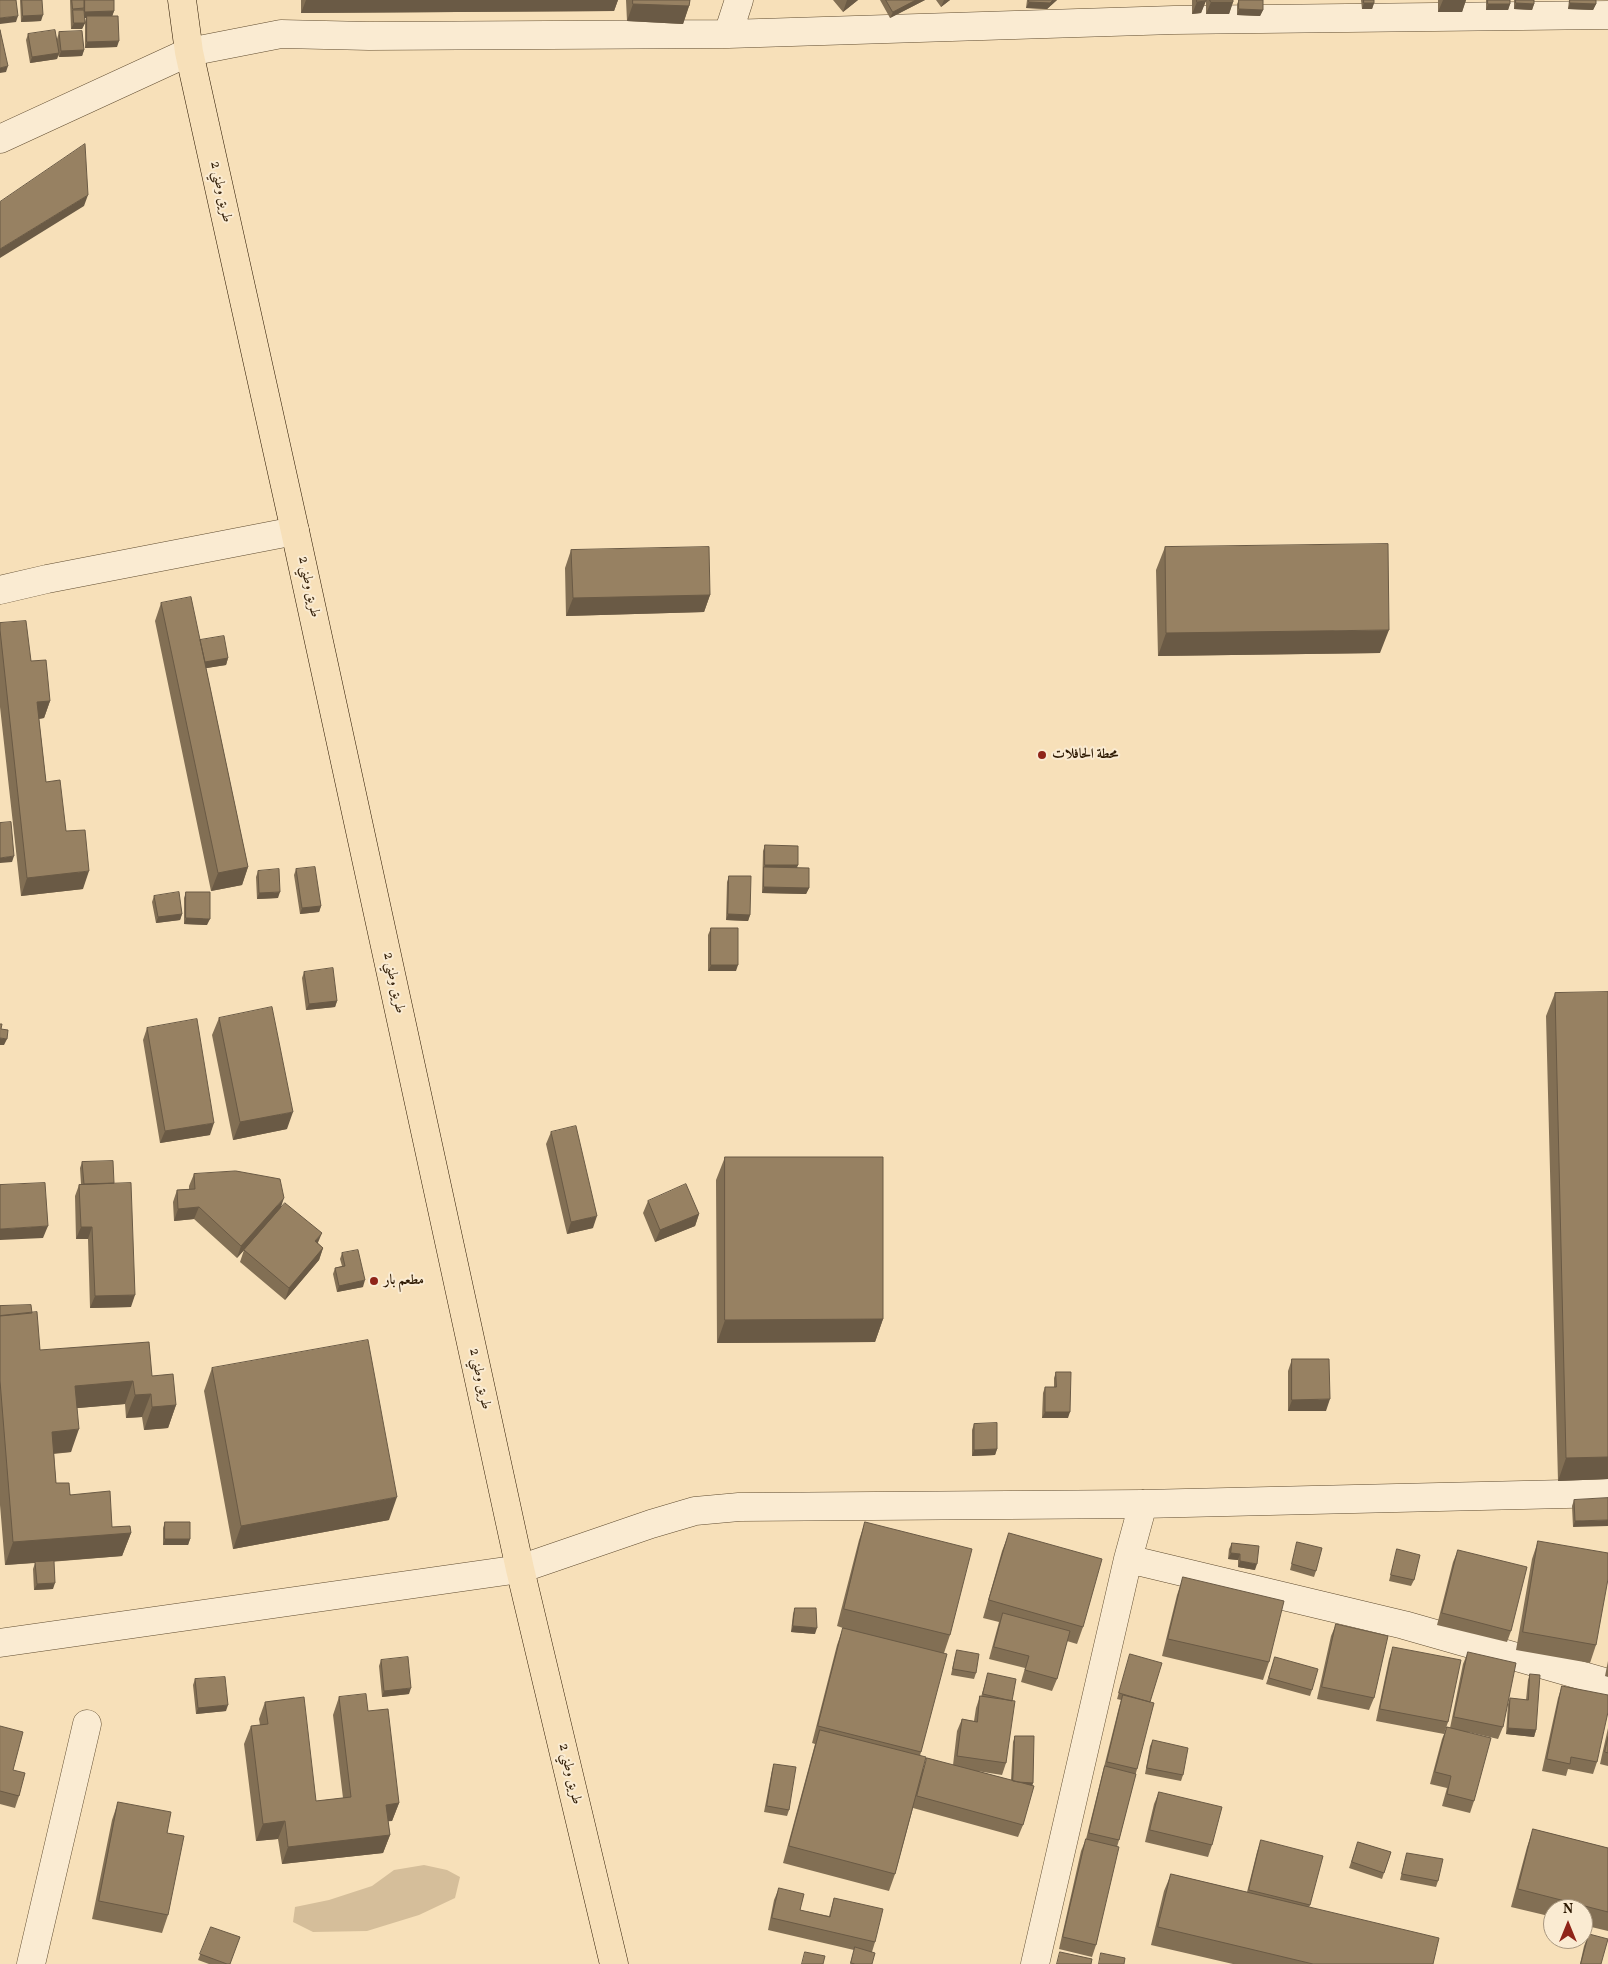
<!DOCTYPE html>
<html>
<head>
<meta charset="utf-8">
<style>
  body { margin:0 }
  #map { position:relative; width:1608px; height:1964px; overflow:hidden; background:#f7e0b9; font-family:Vollkorn,serif }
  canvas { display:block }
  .north { position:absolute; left:1543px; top:1899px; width:50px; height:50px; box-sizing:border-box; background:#faebd2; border:1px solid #a8977f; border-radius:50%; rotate:0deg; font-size:14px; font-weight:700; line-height:20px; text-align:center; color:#2e1a03 }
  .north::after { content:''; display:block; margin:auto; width:18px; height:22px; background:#8f2418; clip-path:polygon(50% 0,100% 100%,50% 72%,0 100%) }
</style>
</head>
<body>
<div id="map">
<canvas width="1608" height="1964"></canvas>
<div class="north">N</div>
</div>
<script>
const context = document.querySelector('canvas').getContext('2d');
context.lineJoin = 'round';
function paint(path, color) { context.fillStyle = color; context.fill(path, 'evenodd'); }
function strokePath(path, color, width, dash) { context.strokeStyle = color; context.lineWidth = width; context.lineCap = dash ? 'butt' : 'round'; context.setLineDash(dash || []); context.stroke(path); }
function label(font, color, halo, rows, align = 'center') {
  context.font = font + ' Vollkorn,Amiri,serif'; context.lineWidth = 4; context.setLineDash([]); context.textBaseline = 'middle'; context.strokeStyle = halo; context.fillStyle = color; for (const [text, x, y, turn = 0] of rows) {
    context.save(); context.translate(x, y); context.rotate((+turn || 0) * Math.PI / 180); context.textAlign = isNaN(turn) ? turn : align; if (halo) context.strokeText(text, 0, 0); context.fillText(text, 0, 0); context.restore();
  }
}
paint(new Path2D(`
  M 424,1865 L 447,1870 L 460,1877 L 455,1898 L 419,1915 L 367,1931 L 313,1932 L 293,1922 L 295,1907 L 329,1900 L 372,1886 L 394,1870 Z`), '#d5be9a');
const minor = new Path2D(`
  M 728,34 L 739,0
  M 0,139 L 189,52 L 281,34 L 369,36 L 728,34 L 1174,20 L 1608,15
  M 0,590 L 47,579 L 295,531
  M 1128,1559 L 1404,1625 L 1608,1683
  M 0,1643 L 520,1569 L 651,1524 L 695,1511 L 739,1507 L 1143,1504 L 1608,1493
  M 31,1964 L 87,1724
  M 1035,1964 L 1128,1559 L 1143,1504`);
const highway = new Path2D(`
  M 182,0 L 189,52 L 295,531 L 520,1569 L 614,1964`);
strokePath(minor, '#604c30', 29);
strokePath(highway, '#2e1a03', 29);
strokePath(minor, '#faebd2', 28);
strokePath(highway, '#f7e0b9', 28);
paint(new Path2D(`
  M 20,0 L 42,0 L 41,21 L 21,22 Z
  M 70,0 L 114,0 L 114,11 L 112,16 L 117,47 L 85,48 L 85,22 L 86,18 L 84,18 L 85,23 L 82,29 L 71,29 Z
  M 301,0 L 618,0 L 614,11 L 301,13 Z
  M 626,0 L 690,0 L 689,6 L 683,24 L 627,21 Z
  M 833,0 L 858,0 L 843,12 Z
  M 880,0 L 925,0 L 890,18 Z
  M 936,0 L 950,0 L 941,7 Z
  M 1027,0 L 1057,0 L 1047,9 L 1026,8 Z
  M 1192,0 L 1206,0 L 1201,13 L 1192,14 Z
  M 1206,0 L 1233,0 L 1233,2 L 1229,14 L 1206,14 Z
  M 1239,0 L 1263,0 L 1263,10 L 1260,16 L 1237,15 L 1237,4 Z
  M 1361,0 L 1374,0 L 1374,3 L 1372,9 L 1362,9 Z
  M 1438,0 L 1466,0 L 1462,12 L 1438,12 Z
  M 1486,0 L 1510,0 L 1510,4 L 1508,10 L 1486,10 Z
  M 1514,0 L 1534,0 L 1534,4 L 1532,10 L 1514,9 Z
  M 1569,0 L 1596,0 L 1596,4 L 1593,10 L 1568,9 Z
  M 59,32 L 84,50 L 82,56 L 59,57 L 58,55 L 57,59 L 30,63 L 26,40 L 28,34 L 57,39 Z
  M 1165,547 L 1380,653 L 1158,656 L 1156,570 Z
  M 571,550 L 710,595 L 704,612 L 566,616 L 565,568 Z
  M 161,603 L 200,640 L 228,658 L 226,665 L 206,668 L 248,867 L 242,885 L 211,891 L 155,621 Z
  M 0,623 L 31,661 L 50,701 L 44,718 L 39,719 L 46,782 L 66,831 L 83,889 L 21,896 L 0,707 Z
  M 765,845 L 798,865 L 797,867 L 809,888 L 806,894 L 762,893 L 763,851 Z
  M 296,869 L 321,906 L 319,912 L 300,914 L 294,875 Z
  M 258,871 L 278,898 L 257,899 L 256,877 Z
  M 729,876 L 750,915 L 748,921 L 726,920 L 727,882 Z
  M 186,892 L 207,925 L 184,924 L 184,898 Z
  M 154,896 L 182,914 L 180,920 L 156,923 L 152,902 Z
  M 711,928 L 736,971 L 708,971 L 708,935 Z
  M 304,972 L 337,1001 L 335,1007 L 306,1010 L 302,978 Z
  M 1555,993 L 1608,1479 L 1558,1481 L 1546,1016 Z
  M 219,1018 L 287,1129 L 233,1140 L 212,1035 Z
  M 147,1028 L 210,1135 L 160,1143 L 143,1040 Z
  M 551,1132 L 593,1228 L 567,1234 L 546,1144 Z
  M 725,1157 L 883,1319 L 875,1342 L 717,1343 L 716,1180 Z
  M 82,1162 L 114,1183 L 131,1307 L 90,1308 L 88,1239 L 76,1239 L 75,1196 L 79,1185 L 81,1184 L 80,1168 Z
  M 194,1174 L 281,1207 L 323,1248 L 319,1260 L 285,1300 L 240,1262 L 244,1250 L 259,1233 L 237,1258 L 194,1219 L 174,1221 L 173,1202 L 177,1190 L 189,1189 L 189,1186 Z
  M 648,1201 L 699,1214 L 695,1226 L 655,1242 L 643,1213 Z
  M 342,1253 L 363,1287 L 337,1292 L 333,1274 L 335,1268 L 342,1266 L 340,1259 Z
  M 0,1306 L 32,1313 L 40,1350 L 152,1376 L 176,1405 L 168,1428 L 144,1430 L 142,1417 L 126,1418 L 125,1404 L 77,1408 L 71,1452 L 54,1454 L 56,1483 L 112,1527 L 131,1533 L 122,1556 L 50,1562 L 53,1589 L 34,1590 L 33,1569 L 35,1563 L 5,1565 L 0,1505 Z
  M 1292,1359 L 1326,1411 L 1288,1411 L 1288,1371 Z
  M 212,1368 L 389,1520 L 233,1549 L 204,1391 Z
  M 1056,1372 L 1068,1418 L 1042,1418 L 1043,1393 L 1045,1387 L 1054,1387 L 1054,1378 Z
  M 974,1424 L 997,1449 L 995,1455 L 972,1456 L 972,1430 Z
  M 1608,1498 L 1573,1527 L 1572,1506 L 1574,1500 Z
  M 165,1522 L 190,1539 L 188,1545 L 163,1545 L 163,1528 Z
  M 865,1522 L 950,1635 L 944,1653 L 920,1756 L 923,1770 L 927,1758 L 953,1765 L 957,1731 L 962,1719 L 974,1721 L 976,1708 L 980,1696 L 981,1697 L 988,1673 L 1012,1701 L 1006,1763 L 1002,1775 L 977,1771 L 1011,1780 L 1013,1742 L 1015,1736 L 1033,1783 L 1023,1825 L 1018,1837 L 913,1808 L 895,1874 L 889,1891 L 783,1863 L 815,1744 L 812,1743 L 837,1645 L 843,1628 L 837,1626 L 859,1540 Z
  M 1009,1533 L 1083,1627 L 1077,1644 L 1067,1641 L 1057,1679 L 1052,1691 L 1021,1682 L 1025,1668 L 989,1659 L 999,1622 L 983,1618 L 1002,1551 Z
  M 1538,1541 L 1596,1645 L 1590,1663 L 1516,1650 L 1532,1559 Z
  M 1297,1542 L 1316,1571 L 1314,1577 L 1290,1570 Z
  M 1232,1543 L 1255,1570 L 1238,1567 L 1238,1560 L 1228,1559 L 1229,1549 Z
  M 1397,1549 L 1414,1580 L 1411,1586 L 1389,1581 Z
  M 1458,1550 L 1511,1631 L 1507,1642 L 1437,1625 L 1453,1562 Z
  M 1183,1577 L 1269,1662 L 1263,1680 L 1162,1656 L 1177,1595 Z
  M 795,1608 L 815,1634 L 791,1632 L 793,1614 Z
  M 1336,1624 L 1374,1698 L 1369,1710 L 1317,1699 L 1331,1636 Z
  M 1393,1647 L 1448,1722 L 1444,1734 L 1376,1721 L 1389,1659 Z
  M 957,1650 L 976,1673 L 974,1679 L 951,1675 L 955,1656 Z
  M 1468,1652 L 1503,1727 L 1498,1739 L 1468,1732 L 1474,1801 L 1470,1813 L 1442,1806 L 1447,1788 L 1430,1784 L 1442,1739 L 1447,1727 L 1450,1728 L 1463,1664 Z
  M 1130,1654 L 1150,1702 L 1137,1769 L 1119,1840 L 1117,1847 L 1096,1945 L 1092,1957 L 1059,1949 L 1081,1851 L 1086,1839 L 1119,1707 L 1121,1700 L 1117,1699 Z
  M 1275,1657 L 1312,1690 L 1310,1696 L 1266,1684 Z
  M 381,1660 L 409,1694 L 382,1697 L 379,1666 Z
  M 1608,1661 L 1608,1677 L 1605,1676 Z
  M 1530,1674 L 1536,1730 L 1534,1737 L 1506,1734 L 1508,1704 L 1510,1698 L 1526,1700 L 1528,1680 Z
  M 195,1679 L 226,1711 L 196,1714 L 193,1685 Z
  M 1562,1686 L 1597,1762 L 1593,1774 L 1568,1769 L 1566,1776 L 1542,1771 L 1558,1698 Z
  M 339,1697 L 368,1711 L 399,1803 L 392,1821 L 388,1821 L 390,1835 L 383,1853 L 282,1864 L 278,1839 L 256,1841 L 244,1744 L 251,1726 L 260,1725 L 259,1719 L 265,1702 L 316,1801 L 343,1798 L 333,1715 Z
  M 0,1726 L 19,1796 L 15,1808 L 0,1804 Z
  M 1608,1728 L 1608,1766 L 1600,1764 Z
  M 1153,1740 L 1183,1775 L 1181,1781 L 1145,1774 L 1150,1746 Z
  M 774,1764 L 789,1810 L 787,1816 L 764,1812 L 772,1770 Z
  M 1159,1792 L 1212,1845 L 1208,1857 L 1145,1842 L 1154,1804 Z
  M 118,1802 L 167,1833 L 168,1915 L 162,1933 L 92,1919 L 112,1820 Z
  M 1533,1829 L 1608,1848 L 1608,1931 L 1583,1925 L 1583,1909 L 1553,1909 L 1553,1917 L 1511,1907 L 1527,1847 Z
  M 1261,1840 L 1310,1905 L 1309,1907 L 1433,1964 L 1233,1964 L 1151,1945 L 1164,1891 L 1171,1874 L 1247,1892 L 1257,1852 Z
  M 1358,1842 L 1391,1852 L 1382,1879 L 1349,1868 Z
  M 1407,1853 L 1438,1881 L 1436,1887 L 1400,1880 L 1405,1859 Z
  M 779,1888 L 800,1910 L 829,1916 L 834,1898 L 875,1942 L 872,1952 L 872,1964 L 850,1964 L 854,1950 L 768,1930 L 774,1900 Z
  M 211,1927 L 230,1964 L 209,1964 L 198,1960 Z
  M 1589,1934 L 1601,1964 L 1580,1964 L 1584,1946 Z`), '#826f54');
paint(new Path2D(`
  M 306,0 L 618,0 L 614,11 L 301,13 Z
  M 847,0 L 858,0 L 843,12 Z
  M 916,0 L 925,0 L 890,18 L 893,12 Z
  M 944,0 L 950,0 L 941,7 Z
  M 1057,0 L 1047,9 L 1026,8 L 1029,2 Z
  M 1443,0 L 1466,0 L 1462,12 L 1438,12 Z
  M 1206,1 L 1201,13 L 1192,14 L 1197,2 Z
  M 1211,2 L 1233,2 L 1229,14 L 1206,14 Z
  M 1364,3 L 1374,3 L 1372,9 L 1362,9 Z
  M 1516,3 L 1534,4 L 1532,10 L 1514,9 Z
  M 1570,3 L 1596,4 L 1593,10 L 1568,9 Z
  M 633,4 L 689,6 L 683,24 L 627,21 Z
  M 1488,4 L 1510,4 L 1508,10 L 1486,10 Z
  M 1239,9 L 1263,10 L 1260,16 L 1237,15 Z
  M 114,11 L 112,17 L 87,16 L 86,18 L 83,18 L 85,12 Z
  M 43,15 L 41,21 L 21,22 L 23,16 Z
  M 18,16 L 16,22 L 0,24 L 0,18 Z
  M 74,23 L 85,23 L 82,29 L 71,29 Z
  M 119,41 L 117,47 L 85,48 L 87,42 Z
  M 84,50 L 82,56 L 59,57 L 61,51 Z
  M 59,53 L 57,59 L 30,63 L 32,57 Z
  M 8,66 L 6,72 L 0,73 L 0,68 Z
  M 88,195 L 84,206 L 0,258 L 0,249 Z
  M 710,595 L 704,612 L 566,616 L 573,598 Z
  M 1389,630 L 1380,653 L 1158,656 L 1166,633 Z
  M 228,658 L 226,665 L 201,669 L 204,662 Z
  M 50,701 L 44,718 L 30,720 L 37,702 Z
  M 14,856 L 12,862 L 0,863 L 0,858 Z
  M 765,865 L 798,865 L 795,871 L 764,868 Z
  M 248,867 L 242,885 L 211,891 L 218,873 Z
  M 89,871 L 83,889 L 21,896 L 27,878 Z
  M 764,887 L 809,888 L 806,894 L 762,893 Z
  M 280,892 L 278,898 L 257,899 L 259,893 Z
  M 321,906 L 319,912 L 300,914 L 302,908 Z
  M 182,914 L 180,920 L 156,923 L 158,917 Z
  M 728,914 L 750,915 L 748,921 L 726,920 Z
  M 186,918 L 210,919 L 207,925 L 184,924 Z
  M 711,965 L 738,965 L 736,971 L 708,971 Z
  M 337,1001 L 335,1007 L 306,1010 L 309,1004 Z
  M 0,1038 L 7,1039 L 4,1045 L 0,1045 Z
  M 293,1112 L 287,1129 L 233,1140 L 240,1122 Z
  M 214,1123 L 210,1135 L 160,1143 L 165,1131 Z
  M 284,1198 L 280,1210 L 237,1258 L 241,1246 Z
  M 199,1207 L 194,1219 L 174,1221 L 178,1209 Z
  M 699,1214 L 695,1226 L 655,1242 L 660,1230 Z
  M 597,1216 L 593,1228 L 567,1234 L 571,1222 Z
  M 48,1226 L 43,1238 L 0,1240 L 0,1229 Z
  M 81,1227 L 92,1227 L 88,1239 L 76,1239 Z
  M 322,1233 L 317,1245 L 315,1241 Z
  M 323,1248 L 319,1260 L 285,1300 L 289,1288 Z
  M 365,1280 L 363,1287 L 337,1292 L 339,1286 Z
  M 135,1295 L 131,1307 L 90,1308 L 95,1296 Z
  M 883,1319 L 875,1342 L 717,1343 L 725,1320 Z
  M 133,1381 L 125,1404 L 67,1409 L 75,1386 Z
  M 151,1394 L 142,1417 L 126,1418 L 135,1395 Z
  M 1330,1399 L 1326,1411 L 1288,1411 L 1292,1400 Z
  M 176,1405 L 168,1428 L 144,1430 L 152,1407 Z
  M 1045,1412 L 1070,1412 L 1068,1418 L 1042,1418 Z
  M 79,1429 L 71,1452 L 44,1454 L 52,1432 Z
  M 997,1449 L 995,1455 L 972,1456 L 974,1450 Z
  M 1608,1457 L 1608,1479 L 1558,1481 L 1566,1458 Z
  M 397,1497 L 389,1520 L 233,1549 L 241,1526 Z
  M 1608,1520 L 1608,1526 L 1573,1527 L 1575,1521 Z
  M 131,1533 L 122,1556 L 5,1565 L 13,1542 Z
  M 165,1539 L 190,1539 L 188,1545 L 163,1545 Z
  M 1231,1553 L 1240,1554 L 1238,1560 L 1228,1559 Z
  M 1240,1561 L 1257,1564 L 1255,1570 L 1238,1567 Z
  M 55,1583 L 53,1589 L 34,1590 L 37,1584 Z
  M 793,1626 L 817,1628 L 815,1634 L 791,1632 Z
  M 411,1688 L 409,1694 L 382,1697 L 384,1691 Z
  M 228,1705 L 226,1711 L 196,1714 L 198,1708 Z
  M 1508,1728 L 1536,1730 L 1534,1737 L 1506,1734 Z
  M 1013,1782 L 1033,1783 L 1030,1789 Z
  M 399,1803 L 392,1821 L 379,1822 L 386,1805 Z
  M 285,1821 L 278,1839 L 256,1841 L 263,1824 Z
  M 390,1835 L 383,1853 L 282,1864 L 288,1847 Z`), '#6a5a45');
const building = new Path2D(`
  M 0,0 L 16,0 L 18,16 L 0,18 Z
  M 22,0 L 42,0 L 43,15 L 23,16 Z
  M 72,0 L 84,0 L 84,8 L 73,9 Z
  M 85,0 L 114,0 L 114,11 L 85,12 Z
  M 633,0 L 690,0 L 689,6 L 633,4 Z
  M 886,0 L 916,0 L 893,12 Z
  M 1029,0 L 1053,0 L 1050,3 L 1029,2 Z
  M 1197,0 L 1206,0 L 1206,1 L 1197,2 Z
  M 1210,0 L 1233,0 L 1233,2 L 1211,2 Z
  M 1239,0 L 1263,0 L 1263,10 L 1239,9 Z
  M 1364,0 L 1374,0 L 1374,3 L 1364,3 Z
  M 1488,0 L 1510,0 L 1510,4 L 1488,4 Z
  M 1516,0 L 1534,0 L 1534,4 L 1516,3 Z
  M 1570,0 L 1596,0 L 1596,4 L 1570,3 Z
  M 73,10 L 84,10 L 85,23 L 74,23 Z
  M 87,16 L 118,16 L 119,41 L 87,42 Z
  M 0,30 L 8,66 L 0,68 Z
  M 55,30 L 59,53 L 32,57 L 28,34 Z
  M 82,31 L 84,50 L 61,51 L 59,32 Z
  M 85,144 L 88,195 L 0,249 L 0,202 Z
  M 1388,544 L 1389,630 L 1166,633 L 1165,547 Z
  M 709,547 L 710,595 L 573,598 L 571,550 Z
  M 191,597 L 248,867 L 218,873 L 161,603 Z
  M 26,621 L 31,661 L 46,660 L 50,701 L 37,702 L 46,782 L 60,780 L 66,831 L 85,830 L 89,871 L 27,878 L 0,630 L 0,623 Z
  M 224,636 L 228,658 L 205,662 L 200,640 Z
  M 11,822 L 14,856 L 0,858 L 0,823 Z
  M 765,845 L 798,846 L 798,865 L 765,865 Z
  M 315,867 L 321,906 L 302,908 L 296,869 Z
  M 764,867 L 809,868 L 809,888 L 764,887 Z
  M 279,869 L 280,892 L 259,893 L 258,871 Z
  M 729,876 L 751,876 L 750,915 L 728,914 Z
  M 179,892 L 182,914 L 158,917 L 154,896 Z
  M 186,892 L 210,892 L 210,919 L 186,918 Z
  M 711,928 L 738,928 L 738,965 L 711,965 Z
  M 333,968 L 337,1001 L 309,1004 L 304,972 Z
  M 1608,992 L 1608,1457 L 1566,1458 L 1555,993 Z
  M 272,1007 L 293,1112 L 240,1122 L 219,1018 Z
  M 197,1019 L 214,1123 L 165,1131 L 147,1028 Z
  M 0,1024 L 2,1024 L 1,1029 L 8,1030 L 7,1039 L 0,1038 Z
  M 576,1126 L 597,1216 L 571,1222 L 551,1132 Z
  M 725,1157 L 883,1157 L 883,1319 L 725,1320 Z
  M 113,1161 L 114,1183 L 84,1184 L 82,1162 Z
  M 236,1171 L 280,1179 L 284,1198 L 241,1246 L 199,1207 L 178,1209 L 177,1190 L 195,1189 L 194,1174 Z
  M 45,1183 L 48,1226 L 0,1229 L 0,1185 Z
  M 131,1183 L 135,1295 L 95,1296 L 92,1227 L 81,1227 L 79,1185 Z
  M 686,1184 L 699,1214 L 660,1230 L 648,1201 Z
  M 285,1203 L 322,1233 L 315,1241 L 323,1248 L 289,1288 L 244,1250 Z
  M 358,1250 L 365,1280 L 339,1286 L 335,1268 L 345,1266 L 342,1253 Z
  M 31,1305 L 32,1313 L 0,1316 L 0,1306 Z
  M 37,1312 L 40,1350 L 149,1342 L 152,1376 L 173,1374 L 176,1405 L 152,1407 L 151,1394 L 135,1395 L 133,1381 L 75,1386 L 79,1429 L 52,1432 L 56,1483 L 69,1483 L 70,1495 L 110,1491 L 112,1527 L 130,1526 L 131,1533 L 13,1542 L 0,1381 L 0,1316 Z
  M 368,1340 L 397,1497 L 241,1526 L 212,1368 Z
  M 1292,1359 L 1329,1359 L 1330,1399 L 1292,1400 Z
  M 1056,1372 L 1071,1372 L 1070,1412 L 1045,1412 L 1045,1387 L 1056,1387 Z
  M 997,1423 L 997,1449 L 974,1450 L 974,1424 Z
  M 1608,1498 L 1608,1520 L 1575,1521 L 1574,1500 Z
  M 165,1522 L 190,1522 L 190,1539 L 165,1539 Z
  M 865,1522 L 972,1549 L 950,1635 L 844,1609 Z
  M 1009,1533 L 1102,1559 L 1083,1627 L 989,1600 Z
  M 1538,1541 L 1608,1553 L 1608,1579 L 1596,1645 L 1523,1632 Z
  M 1297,1542 L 1322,1548 L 1316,1571 L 1292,1564 Z
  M 1232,1543 L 1259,1546 L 1257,1564 L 1240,1561 L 1240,1554 L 1231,1553 Z
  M 1397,1549 L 1420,1555 L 1414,1580 L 1391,1575 Z
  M 1458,1550 L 1527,1567 L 1511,1631 L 1442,1613 Z
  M 54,1561 L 55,1583 L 37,1584 L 35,1562 Z
  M 1183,1577 L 1284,1601 L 1269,1662 L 1168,1639 Z
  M 795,1608 L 816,1608 L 817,1628 L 793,1626 Z
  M 1003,1613 L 1070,1631 L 1057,1679 L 1025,1670 L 1029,1656 L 994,1647 Z
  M 1336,1624 L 1388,1636 L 1374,1698 L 1322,1687 Z
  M 843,1628 L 947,1654 L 921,1752 L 818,1726 Z
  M 1393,1647 L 1461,1660 L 1448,1722 L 1380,1709 Z
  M 957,1650 L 979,1654 L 976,1673 L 953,1669 Z
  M 1468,1652 L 1516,1663 L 1503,1727 L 1454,1717 Z
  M 1130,1654 L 1162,1663 L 1150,1702 L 1119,1693 Z
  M 408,1657 L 411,1688 L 384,1691 L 381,1660 Z
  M 1275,1657 L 1318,1669 L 1312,1690 L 1269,1678 Z
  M 988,1673 L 1016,1679 L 1012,1701 L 983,1694 Z
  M 1530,1674 L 1540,1675 L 1536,1730 L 1508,1728 L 1510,1698 L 1528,1700 Z
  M 225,1677 L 228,1705 L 198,1708 L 195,1679 Z
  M 1562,1686 L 1608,1695 L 1608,1712 L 1597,1762 L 1571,1757 L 1570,1764 L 1547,1759 Z
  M 366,1694 L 368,1711 L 388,1709 L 399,1803 L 386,1805 L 390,1835 L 288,1847 L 285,1821 L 263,1824 L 251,1726 L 268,1724 L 265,1702 L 304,1697 L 316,1801 L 351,1797 L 339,1697 Z
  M 1123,1695 L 1154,1703 L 1137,1769 L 1107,1762 Z
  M 980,1696 L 1015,1701 L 1006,1763 L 957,1756 L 962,1719 L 977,1722 Z
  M 0,1726 L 23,1732 L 13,1770 L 25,1773 L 19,1796 L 0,1791 Z
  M 1447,1727 L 1491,1738 L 1474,1801 L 1447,1794 L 1451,1776 L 1435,1772 Z
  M 820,1730 L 926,1757 L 895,1874 L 789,1846 Z
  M 1015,1736 L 1034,1736 L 1033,1783 L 1018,1782 L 1013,1781 Z
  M 1608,1737 L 1608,1753 L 1605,1752 Z
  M 1153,1740 L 1188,1748 L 1183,1775 L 1147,1768 Z
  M 927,1758 L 1034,1786 L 1023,1825 L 917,1796 Z
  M 774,1764 L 796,1767 L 789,1810 L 767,1806 Z
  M 1105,1766 L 1136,1774 L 1119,1840 L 1089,1833 Z
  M 1159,1792 L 1222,1807 L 1212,1845 L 1150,1830 Z
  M 118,1802 L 171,1812 L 167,1833 L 184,1836 L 168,1915 L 99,1901 Z
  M 1533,1829 L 1608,1848 L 1608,1912 L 1518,1889 Z
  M 1086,1839 L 1119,1847 L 1096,1945 L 1063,1937 Z
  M 1261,1840 L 1323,1856 L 1310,1905 L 1249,1890 Z
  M 1358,1842 L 1391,1852 L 1384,1873 L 1352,1862 Z
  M 1407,1853 L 1443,1859 L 1438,1881 L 1402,1874 Z
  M 1171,1874 L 1439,1938 L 1433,1964 L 1313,1964 L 1158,1927 Z
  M 779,1888 L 804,1894 L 800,1910 L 830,1917 L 834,1898 L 883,1909 L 875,1942 L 772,1918 Z
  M 211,1927 L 240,1937 L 230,1964 L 227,1964 L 200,1954 Z
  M 1589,1934 L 1608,1939 L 1601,1964 L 1581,1964 Z
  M 855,1947 L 875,1953 L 872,1964 L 855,1964 L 851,1963 Z
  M 805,1952 L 825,1956 L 823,1964 L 802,1964 Z
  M 1060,1952 L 1092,1959 L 1091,1964 L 1057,1964 Z
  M 1101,1953 L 1125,1958 L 1124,1964 L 1099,1964 Z`);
paint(building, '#978162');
strokePath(building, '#6a5a45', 1);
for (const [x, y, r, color] of [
  [1042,755,5,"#8f2418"],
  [374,1281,5,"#8f2418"]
]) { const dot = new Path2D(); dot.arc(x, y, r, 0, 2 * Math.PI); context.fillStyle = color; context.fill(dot); strokePath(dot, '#faebd2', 2); }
label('14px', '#2e1a03', '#faebd2', [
  ["طريق وطني 2",220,192,78],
  ["طريق وطني 2",308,587,78],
  ["طريق وطني 2",393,983,78],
  ["طريق وطني 2",479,1379,78],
  ["طريق وطني 2",569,1774,77]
]);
label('bold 14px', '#2e1a03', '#faebd2', [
  ["محطة الحافلات",1052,755],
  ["مطعم بار",384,1281]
], 'left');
</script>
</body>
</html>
